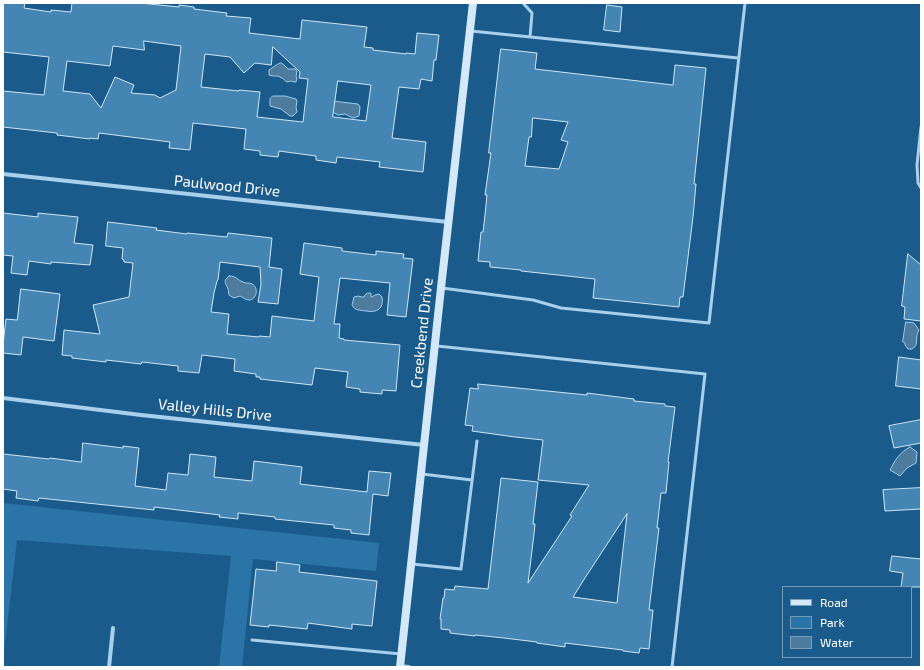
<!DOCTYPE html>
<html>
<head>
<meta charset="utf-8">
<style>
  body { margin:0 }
  #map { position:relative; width:924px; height:670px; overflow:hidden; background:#1b5b8b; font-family:"Exo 2",sans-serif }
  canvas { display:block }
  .frame { position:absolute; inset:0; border:4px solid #fff; pointer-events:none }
  .legend { position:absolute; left:782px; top:586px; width:130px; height:72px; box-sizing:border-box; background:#1b5b8b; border:1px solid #769db9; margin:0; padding:5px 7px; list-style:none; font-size:12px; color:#fff }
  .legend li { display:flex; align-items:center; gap:8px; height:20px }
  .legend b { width:20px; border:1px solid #769db9 }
</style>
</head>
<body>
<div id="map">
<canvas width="924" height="670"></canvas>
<div class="frame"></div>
<ul class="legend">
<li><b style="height:5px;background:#d3e9f9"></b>Road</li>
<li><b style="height:11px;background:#2b74a7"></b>Park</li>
<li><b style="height:11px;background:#4e7c9e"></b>Water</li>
</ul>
</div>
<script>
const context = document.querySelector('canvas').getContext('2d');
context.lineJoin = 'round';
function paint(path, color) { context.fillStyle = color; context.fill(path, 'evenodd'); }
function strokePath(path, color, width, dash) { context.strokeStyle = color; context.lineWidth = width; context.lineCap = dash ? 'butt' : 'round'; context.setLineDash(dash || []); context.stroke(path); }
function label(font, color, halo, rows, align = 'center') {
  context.font = font + ' "Exo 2",sans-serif'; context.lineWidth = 3.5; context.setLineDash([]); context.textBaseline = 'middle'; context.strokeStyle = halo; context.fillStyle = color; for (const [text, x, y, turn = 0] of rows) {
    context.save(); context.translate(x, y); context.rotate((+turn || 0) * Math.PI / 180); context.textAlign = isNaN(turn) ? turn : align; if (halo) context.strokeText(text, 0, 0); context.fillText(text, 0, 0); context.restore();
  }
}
paint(new Path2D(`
  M 3,503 L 379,543 L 376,571 L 253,559 L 242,667 L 219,667 L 231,556 L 17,540 L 3,661 Z`), '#2b74a7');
const water = new Path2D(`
  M 281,63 L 283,64 L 288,69 L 295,69 L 297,71 L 296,77 L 297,78 L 296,82 L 294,82 L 291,81 L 287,82 C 285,81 283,78 280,77 C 277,75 273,77 269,75 L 269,70 L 278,64 Z
  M 273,96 L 285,96 L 296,99 L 297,101 L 296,107 L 297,112 L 293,116 L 290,116 L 281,109 L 270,106 L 270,99 Z
  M 332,101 L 358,104 L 360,107 L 359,116 L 353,118 L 345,114 L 338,115 L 331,111 Z
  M 229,276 C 237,276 237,280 243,282 C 246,284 249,282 252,284 C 259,287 257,300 249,300 C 245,300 243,297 240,296 L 234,298 L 229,295 C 228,293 229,291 228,289 C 226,283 222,282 229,276 Z
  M 368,293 L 371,293 L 371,297 L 372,297 L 375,295 L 379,294 L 382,297 C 384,309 377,313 366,311 C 360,310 355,311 352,305 L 354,297 L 358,296 L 362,297 L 364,297 L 365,295 Z
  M 906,322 L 914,323 L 919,330 C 914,337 920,345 912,349 L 908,349 L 905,345 L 905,343 L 903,342 Z
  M 910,447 L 917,452 L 916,463 L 907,468 L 900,476 L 890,470 C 895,460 900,452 910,447 Z`);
paint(water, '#4e7c9e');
strokePath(water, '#99ccef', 1);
const building = new Path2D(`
  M 3,3 L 25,3 L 24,8 L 51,12 L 51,10 L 71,12 L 72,3 L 140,3 L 179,7 L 179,5 L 194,7 L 194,9 L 227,13 L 226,16 L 251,18 L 249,33 L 300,39 L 302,20 L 367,27 L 364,47 L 373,48 L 373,50 L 406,54 L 406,53 L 415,54 L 417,33 L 439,35 L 436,60 L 434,60 L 432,81 L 421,79 L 419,89 L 399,87 L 392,138 L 426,142 L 423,172 L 379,167 L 380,162 L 337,157 L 336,163 L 316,160 L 316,156 L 279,151 L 278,157 L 260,155 L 260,151 L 244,149 L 246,129 L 193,123 L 190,150 L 169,148 L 170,142 L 99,133 L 98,139 L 90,138 L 90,139 L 57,135 L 57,133 L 3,127 L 3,91 L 44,95 L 49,57 L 3,52 ZM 144,41 L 181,46 L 176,90 L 160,98 L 155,95 L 131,93 L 134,85 L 115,77 L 101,108 L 90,94 L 63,91 L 67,61 L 110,66 L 113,46 L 144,50 ZM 273,47 L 300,72 L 299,78 L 308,79 L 303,122 L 257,117 L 260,92 L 239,90 L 239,91 L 201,87 L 205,54 L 230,57 L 244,73 L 255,63 L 271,65 ZM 338,81 L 371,85 L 366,121 L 333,117 Z
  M 607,5 L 622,7 L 620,32 L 604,30 Z
  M 501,49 L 537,53 L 535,69 L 673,85 L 675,65 L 706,68 L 694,184 L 696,184 L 693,217 L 683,297 L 680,297 L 679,307 L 593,298 L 595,279 L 521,271 L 521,270 L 490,267 L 490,262 L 478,261 L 481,232 L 483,232 L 485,215 L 487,195 L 485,195 L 491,153 L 489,153 ZM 533,118 L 568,122 L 561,140 L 568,142 L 559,169 L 525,166 L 529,137 L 531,137 Z
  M 3,213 L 38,217 L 38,213 L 78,217 L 74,243 L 93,245 L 90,265 L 51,262 L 51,264 L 29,261 L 27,275 L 11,273 L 13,256 L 3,255 Z
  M 108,222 L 157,228 L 156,230 L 187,234 L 187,233 L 227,237 L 228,233 L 272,238 L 269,267 L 282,269 L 278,304 L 258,302 L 261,284 L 260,267 L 220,262 L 218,280 L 217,281 L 214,293 L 211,312 L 229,314 L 227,334 L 259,337 L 259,336 L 270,337 L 272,316 L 314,321 L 319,277 L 300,274 L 304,243 L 342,248 L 342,251 L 376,255 L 376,251 L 404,254 L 403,258 L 413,259 L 406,317 L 387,315 L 390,283 L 340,278 L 334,324 L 340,324 L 339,338 L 344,339 L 344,340 L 400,345 L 396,391 L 382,390 L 382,394 L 360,392 L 360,389 L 346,387 L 348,372 L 315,368 L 312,385 L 260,379 L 260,377 L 256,377 L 256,374 L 234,371 L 235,359 L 202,355 L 199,373 L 178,371 L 178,366 L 142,362 L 141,364 L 106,360 L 106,362 L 72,358 L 72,356 L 62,355 L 64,330 L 100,334 L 93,305 L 129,297 L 133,263 L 124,262 L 124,260 L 122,259 L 123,248 L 106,246 Z
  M 908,254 L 921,265 L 921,321 L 904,319 L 905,307 L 902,306 Z
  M 21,289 L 60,294 L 54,341 L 23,337 L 21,355 L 3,353 L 3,344 L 6,319 L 17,320 Z
  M 899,357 L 921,360 L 921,389 L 896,386 Z
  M 478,384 L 587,395 L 587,393 L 634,399 L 634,401 L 665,404 L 665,406 L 675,407 L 668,462 L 669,462 L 666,493 L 661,493 L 657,528 L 659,528 L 649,610 L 653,610 L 649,649 L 640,648 L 639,653 L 623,651 L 623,650 L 565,643 L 565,647 L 537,643 L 537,642 L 504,638 L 475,635 L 475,636 L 450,633 L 450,630 L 441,629 L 441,619 L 440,619 L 443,598 L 444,598 L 445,589 L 454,590 L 455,586 L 488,589 L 501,478 L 538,482 L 533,524 L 535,524 L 534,534 L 528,583 L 572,516 L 570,515 L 589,485 L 538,480 L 543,440 L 515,437 L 472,431 L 473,426 L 465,425 L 470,388 L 478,389 ZM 627,514 L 617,603 L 573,597 L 585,578 Z
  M 921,420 L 921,443 L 894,448 L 889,426 Z
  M 83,443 L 123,448 L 123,446 L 139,448 L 135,486 L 166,490 L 168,473 L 188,475 L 190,454 L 216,457 L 214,477 L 252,481 L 254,461 L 302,467 L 300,484 L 367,492 L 369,471 L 391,473 L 388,496 L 373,494 L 369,535 L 351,533 L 351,530 L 334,528 L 334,525 L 275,519 L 275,517 L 238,513 L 238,519 L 219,517 L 220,515 L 154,507 L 154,510 L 39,498 L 38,501 L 16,498 L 17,491 L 3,489 L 3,454 L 49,459 L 50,458 L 81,462 Z
  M 921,488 L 921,509 L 885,511 L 883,490 Z
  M 892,556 L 921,559 L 921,587 L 901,587 L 903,573 L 890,571 Z
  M 277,562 L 300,565 L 299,572 L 377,581 L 372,626 L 352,624 L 352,629 L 308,623 L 307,629 L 269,625 L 269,627 L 250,625 L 256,569 L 276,571 Z`);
paint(building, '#4485b3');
strokePath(building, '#cce7f9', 1);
strokePath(new Path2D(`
  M 523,3 L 532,13 L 530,37
  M 471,31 L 738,58
  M 921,127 L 917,165 L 918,183 L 921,188
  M 442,288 L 533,300 L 561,308 L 709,323 L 745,3
  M 437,346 L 705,374 L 672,667
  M 422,474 L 472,480
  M 412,564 L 461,569 L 477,441
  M 252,640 L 401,654`), '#a6d0ed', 3);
strokePath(new Path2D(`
  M 3,174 L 448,222
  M 3,398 L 141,415 L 424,445
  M 400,666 L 409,667
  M 109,667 L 113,628`), '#a6d0ed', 4);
strokePath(new Path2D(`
  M 400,667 L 441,288 L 473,3`), '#d3e9f9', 8);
label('15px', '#fff', '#1b5b8b', [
  ["Paulwood Drive",227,186,6],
  ["Creekbend Drive",422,333,-84],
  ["Valley Hills Drive",215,410,6]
]);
</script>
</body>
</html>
